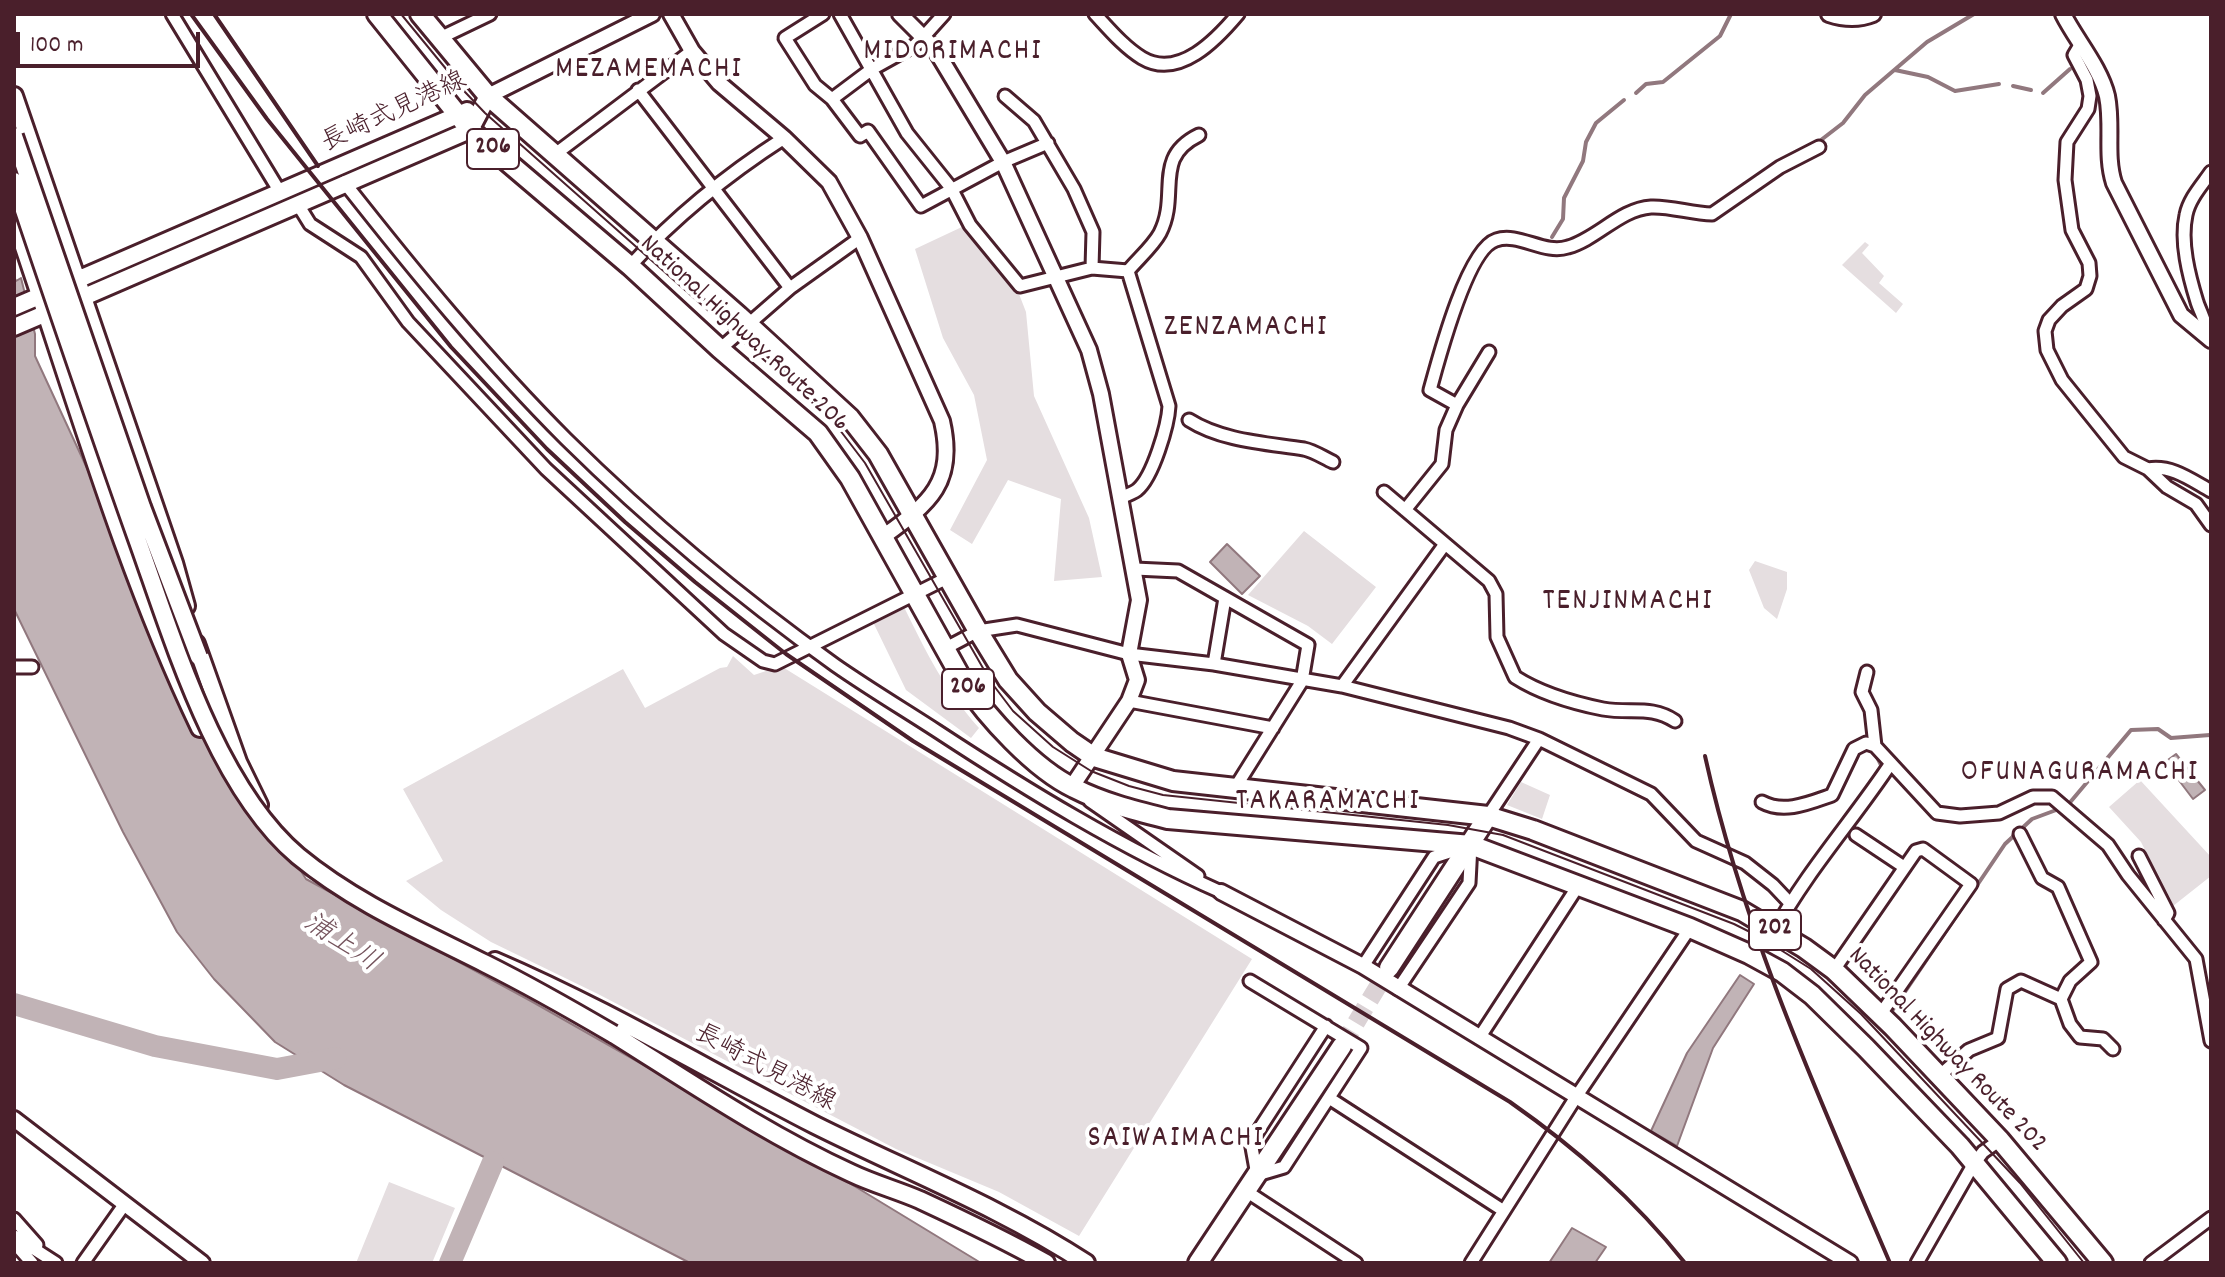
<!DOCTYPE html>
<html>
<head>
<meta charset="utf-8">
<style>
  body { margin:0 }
  #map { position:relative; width:2225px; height:1277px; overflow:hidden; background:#fff; font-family:Dekko,sans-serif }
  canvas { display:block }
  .frame { position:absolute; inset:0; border:16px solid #4a1f2b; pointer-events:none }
  .scale { position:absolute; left:16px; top:32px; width:184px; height:36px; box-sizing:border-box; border:4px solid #4a1f2b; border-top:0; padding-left:10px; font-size:24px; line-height:28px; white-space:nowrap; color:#4a1f2b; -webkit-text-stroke:6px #fff; paint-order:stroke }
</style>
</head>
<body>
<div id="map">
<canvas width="2225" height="1277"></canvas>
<div class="frame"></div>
<div class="scale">100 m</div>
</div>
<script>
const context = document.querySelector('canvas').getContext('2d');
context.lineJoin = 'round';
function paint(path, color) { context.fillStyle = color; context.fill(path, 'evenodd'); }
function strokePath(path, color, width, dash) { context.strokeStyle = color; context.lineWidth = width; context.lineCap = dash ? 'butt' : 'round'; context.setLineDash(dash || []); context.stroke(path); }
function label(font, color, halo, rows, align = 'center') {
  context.font = font + ' Dekko,"Klee One",sans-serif'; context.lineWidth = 8; context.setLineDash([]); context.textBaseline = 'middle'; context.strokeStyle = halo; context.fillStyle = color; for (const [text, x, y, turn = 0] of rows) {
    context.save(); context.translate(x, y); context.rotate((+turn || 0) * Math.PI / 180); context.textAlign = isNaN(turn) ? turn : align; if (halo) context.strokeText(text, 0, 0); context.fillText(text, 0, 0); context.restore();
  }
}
paint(new Path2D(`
  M 964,226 L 1019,294 L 1026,312 L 1034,396 L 1089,518 L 1102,577 L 1054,581 L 1061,499 L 1008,480 L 972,544 L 950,530 L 987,460 L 974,395 L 943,338 L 915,249 Z
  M 1865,242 L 1869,245 L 1862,253 L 1884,276 L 1879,283 L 1903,304 L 1896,313 L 1842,265 Z
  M 1304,531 L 1376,587 L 1332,644 L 1308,626 L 1248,595 Z
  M 1755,561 L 1787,572 L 1787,589 L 1777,619 L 1764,608 L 1749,570 Z
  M 904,607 C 928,656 943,687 979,728 L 971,738 L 906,690 L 873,622 Z
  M 733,656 L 754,675 L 781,666 L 1252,959 L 1079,1236 L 999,1192 L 896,1149 L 598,994 L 491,942 L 441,910 L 406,881 L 443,861 L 403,789 L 623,669 L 645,708 L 720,668 L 727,667 Z
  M 2140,780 L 2211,857 L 2211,876 L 2173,906 L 2141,842 L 2109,807 Z
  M 1521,782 L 1550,795 L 1542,819 L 1507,805 Z
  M 389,1182 L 455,1208 L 432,1263 L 356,1263 Z`), '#e5dee0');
const water = new Path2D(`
  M 14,276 L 16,281 L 21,278 L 35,334 L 35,356 L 198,708 L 306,879 L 531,1001 L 823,1167 L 981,1263 L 690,1263 L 344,1085 L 275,1042 L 214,979 L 177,932 L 123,832 L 14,609 Z
  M 1227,544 L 1260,576 L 1242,594 L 1210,562 Z
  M 2176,754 L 2205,790 L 2193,799 L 2165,762 Z
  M 1740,975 L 1754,984 L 1713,1048 L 1677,1146 L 1651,1131 L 1687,1053 Z
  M 1572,1228 L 1606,1247 L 1595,1263 L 1549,1263 Z`);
paint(water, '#c1b3b6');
strokePath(water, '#91787e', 2);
strokePath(new Path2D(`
  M 1895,70 L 1928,77 L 1955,91 L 1999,84
  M 2013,86 L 2031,90
  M 1636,93 L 1646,84 L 1663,82 L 1720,36 L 1731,14
  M 2043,93 L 2070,69
  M 1821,140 L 1843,123 L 1865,95 L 1927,42 L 1974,14
  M 1552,237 L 1563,219 L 1564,198 L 1583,161 L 1586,142 L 1596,123 L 1624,100
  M 1876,755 L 1882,767 L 1879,771
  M 1890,1014 L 2005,844 L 2032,819 L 2067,806 L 2131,730 L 2158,729 L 2171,738 L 2210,735`), '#91787e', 4);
strokePath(new Path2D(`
  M 14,1004 L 155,1046 L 277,1069 L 336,1058
  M 450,1263 L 493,1162`), '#c1b3b6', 22);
strokePath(new Path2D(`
  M 1342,1046 L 1389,968`), '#dbd2d5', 18, [18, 9]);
const minor = new Path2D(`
  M 172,14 L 280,192
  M 823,14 L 785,38 L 815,85 L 832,99 L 860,136 L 868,131 L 921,206 L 1003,162 L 1048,143
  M 840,14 L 907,133 L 951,188 L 970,225 L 1020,286 L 1092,268 L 1128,271
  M 1095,14 C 1109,29 1124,47 1142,58 C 1179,80 1217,39 1238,14
  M 440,38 L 490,14
  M 2080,45 L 2074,55 L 2087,80 L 2090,96 L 2088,109 L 2067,142 L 2065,180 L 2072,230 L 2089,263 L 2090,276 L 2086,289 L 2062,306 L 2049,320 L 2045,331 L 2047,350 L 2062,380 L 2124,457 L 2148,469 L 2167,487 L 2196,504 L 2211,525
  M 638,90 L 790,288
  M 1005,96 L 1034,121 L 1074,189 L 1093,232 L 1092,268
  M 832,99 L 872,69 L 917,44 L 944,14
  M 554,155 L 692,51
  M 344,182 C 414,271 486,359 566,439 C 649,521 740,597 835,665 C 868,688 903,709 937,731 C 1027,790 1122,848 1221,892
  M 297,203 L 310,224 L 361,257 L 408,322 L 546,469 L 724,634 L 763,661 L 775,664 L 947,578
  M 630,266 C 675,217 728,174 784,138
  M 2208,338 C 2208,325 2201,314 2197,302 C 2189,276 2180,242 2186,215 C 2189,199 2202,185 2211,172
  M 720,349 L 790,288 L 860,238
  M 1457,405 L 1489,352
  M 1189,420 C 1222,441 1266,443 1304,449 C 1314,451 1324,458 1333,462
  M 2148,469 C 2172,465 2191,480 2211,491
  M 1384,492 L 1489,581 L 1496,594 L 1497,637 L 1515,677 C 1540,693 1573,703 1603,709 C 1631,714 1651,705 1675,721
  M 1120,498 C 1125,496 1133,493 1137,490 C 1153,477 1168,425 1169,406 L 1128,271 C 1138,259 1153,246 1160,233 C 1180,194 1152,158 1199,135
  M 1405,510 L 1442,464 L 1446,430 L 1457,405 L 1430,390 C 1438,361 1467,249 1496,240 C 1519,232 1544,255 1568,247 C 1597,239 1620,209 1651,207 C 1671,206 1692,214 1712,214 L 1780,167 L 1819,147
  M 1135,569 L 1178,571 L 1308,645 L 1302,681 L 1235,788
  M 944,649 L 978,631 L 1017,625 L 1129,654 L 1214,664 L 1342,686 L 1509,728 L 1539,739 L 1651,794 L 1696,841 L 1745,863 L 1773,885 L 1790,903
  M 1214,664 L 1225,598
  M 14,667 L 32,667
  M 1867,672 L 1862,692 L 1871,710 L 1875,746 L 1937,813 L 1960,816 L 1999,813 L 2033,797 L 2052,797 L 2108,845 L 2128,875 L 2196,959 L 2211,1041
  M 1342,686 L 1445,544
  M 1129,701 L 1273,728
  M 1090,801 L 1198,876
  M 1762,802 C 1784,814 1809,803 1832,795 L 1854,749 L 1866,743 L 1875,746
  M 1488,816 L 1539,739
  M 2020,834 L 2042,878 L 2058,887 L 2091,962 L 2070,981 L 2061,999
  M 1856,835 L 1904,867
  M 2139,856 L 2168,913 L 2164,920
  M 1775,930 C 1807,871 1854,819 1891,763
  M 1363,966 L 1434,857 L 1471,845 L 1469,883 L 1398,989
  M 1834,970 L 1916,851 L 1923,849 L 1971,884 L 1880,1015
  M 1250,981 L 1361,1048 L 1284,1167 L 1257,1175 L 1251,1142 L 1326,1026
  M 1479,1038 L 1578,886
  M 1938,1077 L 1969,1050 L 1998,1038 L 2007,989 L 2021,981 L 2061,999 L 2070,1024 L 2080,1037 L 2103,1039 L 2113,1049
  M 1329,1098 L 1504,1211
  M 1246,1191 L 1356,1263
  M 14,1219 L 37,1245
  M 14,1236 L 56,1263
  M 17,1246 L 32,1263
  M 83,1263 L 124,1205
  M 1471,1263 L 1576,1097 L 1690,928
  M 1917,1263 L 1973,1165 L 1983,1152 L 2000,1140
  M 2151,1263 L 2211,1218`);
const tertiary = new Path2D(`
  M 671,14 L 692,51 L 719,83 L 784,138 L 829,182 L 860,238 L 942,421 C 956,482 930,503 884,536
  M 900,14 L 935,49 L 1003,162 L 1089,350 L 1101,394 L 1139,600 L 1129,654 L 1137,680 L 1129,701 L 1071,788
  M 1829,14 C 1844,19 1858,20 1873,14
  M 2063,14 C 2076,40 2100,67 2107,96 C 2113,125 2105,155 2114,183 L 2181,315 L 2211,340
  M 488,96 L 652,14
  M 1221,892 L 1363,966 L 1850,1263
  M 14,1119 L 202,1263`);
const secondary = new Path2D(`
  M 14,96 L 174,563 L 186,606
  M 14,218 C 73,389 122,565 200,728
  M 70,283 L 467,111
  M 77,300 L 470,130 L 488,96
  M 14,307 L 49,292
  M 14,327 L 56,309
  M 196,644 L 238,762 L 259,805
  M 495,961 C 605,1008 708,1070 815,1125 C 905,1170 1002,1208 1086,1263
  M 613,1034 C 691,1083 768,1135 851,1173 C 874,1184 897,1190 920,1200 C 963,1220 1005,1240 1046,1263`);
const trunk = new Path2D(`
  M 377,14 L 470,130 L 630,266 L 720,349 L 818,433 L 850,478 L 963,681 C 987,717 1034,769 1074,788 C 1103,803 1136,811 1168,819 L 1471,845 L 1690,928 L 1749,954 L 1782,972 L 1812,995 L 1866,1048 L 1960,1146 L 2057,1263
  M 420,14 L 488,96 L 739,316 L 850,418 L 878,454 L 978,631 L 1008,680 L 1037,712 L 1072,742 L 1094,757 L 1173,781 L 1488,816 L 1533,830 L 1742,911 L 1804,948 L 1834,970 L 1893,1027 L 2000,1140 L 2103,1263
  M 1389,968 L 1488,816
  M 1198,1263 L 1342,1046`);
strokePath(minor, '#4a1f2b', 17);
strokePath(tertiary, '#4a1f2b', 20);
strokePath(secondary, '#4a1f2b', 22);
strokePath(trunk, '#4a1f2b', 24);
strokePath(minor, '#fff', 11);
strokePath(tertiary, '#fff', 14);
strokePath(secondary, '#fff', 16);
strokePath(trunk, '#fff', 18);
strokePath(new Path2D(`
  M 401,14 L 465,92 L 485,113 L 833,421 L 865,463 L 991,682 L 1013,711 L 1053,747 L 1091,771 L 1129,786 L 1163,795 L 1448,825 L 1503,835 L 1734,924 L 1760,937 L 1811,969 L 1861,1014 L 2020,1183 L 2084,1263`), '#4a1f2b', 2);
strokePath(new Path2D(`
  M 191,14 L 267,119 L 451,347 L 547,449 L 625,522 L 695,582 L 786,654 L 913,741 L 1510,1102 C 1577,1149 1634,1199 1685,1263
  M 214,14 L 318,166
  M 1705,756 C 1744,933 1819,1097 1890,1263`), '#4a1f2b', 4);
const secondaryBridge = new Path2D(`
  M 14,136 L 142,507 L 199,657
  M 14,181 C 54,299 94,418 136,536 C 172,636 215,786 298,856 C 355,903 421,931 486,964 C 530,986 572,1010 613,1034`);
strokePath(secondaryBridge, '#4a1f2b', 22, []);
strokePath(secondaryBridge, '#fff', 16);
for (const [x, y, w] of [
  [493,149,52],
  [968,689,52],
  [1775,930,52]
]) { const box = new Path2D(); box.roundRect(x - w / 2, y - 20, w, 40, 6); context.fillStyle = '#fff'; context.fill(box); strokePath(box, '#4a1f2b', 2); }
label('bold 24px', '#4a1f2b', null, [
  ["206",493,149],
  ["206",968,689],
  ["202",1775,930]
]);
label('26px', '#4a1f2b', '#fff', [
  ["長崎式見港線",395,114,-25],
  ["National Highway Route 206",743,335,43],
  ["National Highway Route 202",1946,1051,46],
  ["長崎式見港線",764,1070,28]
]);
label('italic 28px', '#74535c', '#fff', [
  ["浦上川",340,945,33]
]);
context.letterSpacing = '2px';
label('30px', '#4a1f2b', '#fff', [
  ["MIDORIMACHI",953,54],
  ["MEZAMEMACHI",649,72],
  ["ZENZAMACHI",1246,330],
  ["TENJINMACHI",1628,604],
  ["OFUNAGURAMACHI",2080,775],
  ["TAKARAMACHI",1328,804],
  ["SAIWAIMACHI",1176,1141]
]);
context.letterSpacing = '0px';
</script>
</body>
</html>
